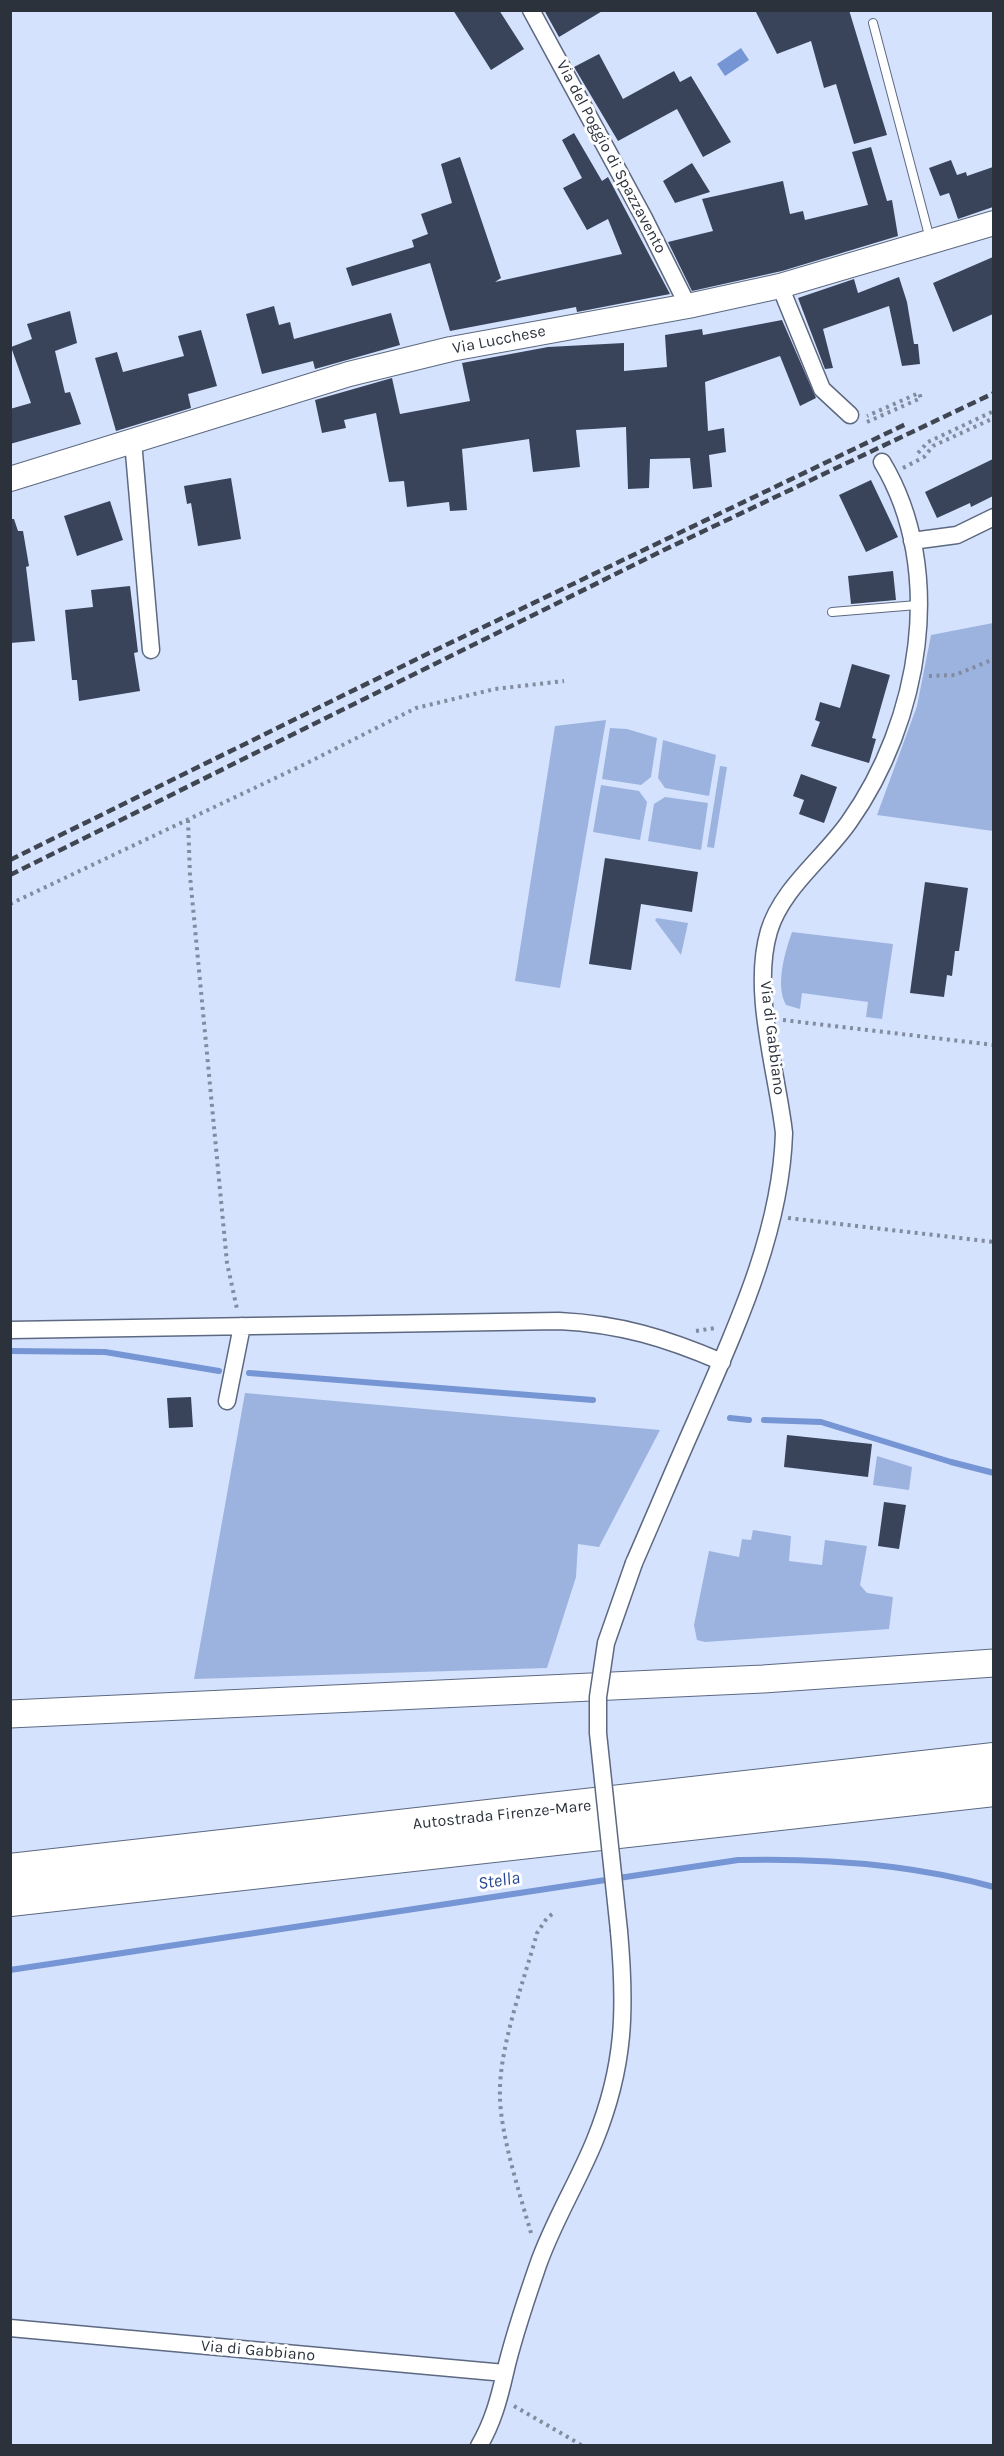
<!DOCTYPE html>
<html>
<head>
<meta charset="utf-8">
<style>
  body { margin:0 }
  #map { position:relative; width:1004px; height:2456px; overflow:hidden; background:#d4e2fd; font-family:Karla,sans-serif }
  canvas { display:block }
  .frame { position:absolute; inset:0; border:12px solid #2c323c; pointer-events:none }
</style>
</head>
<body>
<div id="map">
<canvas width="1004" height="2456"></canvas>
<div class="frame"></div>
</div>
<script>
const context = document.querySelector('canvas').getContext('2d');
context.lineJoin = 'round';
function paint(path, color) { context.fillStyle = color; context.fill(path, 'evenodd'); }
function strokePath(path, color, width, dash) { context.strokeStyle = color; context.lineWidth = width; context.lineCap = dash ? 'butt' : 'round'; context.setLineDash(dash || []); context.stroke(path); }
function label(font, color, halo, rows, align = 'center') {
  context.font = font + ' Karla,sans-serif'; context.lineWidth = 6; context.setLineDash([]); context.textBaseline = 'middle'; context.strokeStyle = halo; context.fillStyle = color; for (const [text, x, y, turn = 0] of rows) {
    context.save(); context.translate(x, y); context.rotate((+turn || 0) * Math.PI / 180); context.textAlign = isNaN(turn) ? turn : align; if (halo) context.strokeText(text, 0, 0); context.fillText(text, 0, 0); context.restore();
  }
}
paint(new Path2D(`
  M 993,623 L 993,831 L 877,815 L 917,706 L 931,635 Z
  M 606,720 L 560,988 L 515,981 L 555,726 Z
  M 610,728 L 627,729 L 657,738 L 651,777 L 641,785 L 602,779 Z
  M 663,740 L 716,755 L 709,796 L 665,788 L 658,778 Z
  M 720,766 L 727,767 L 714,848 L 707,847 Z
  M 601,785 L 639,791 L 647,802 L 640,840 L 593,832 Z
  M 665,797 L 708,803 L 701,850 L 648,841 L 654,804 Z
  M 657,918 L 688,923 L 681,955 L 655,920 Z
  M 792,932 L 893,944 L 882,1019 L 866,1017 L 868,1002 L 802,993 L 800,1009 L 786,1005 C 775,985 785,952 792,932 Z
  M 245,1393 L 660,1430 L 599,1547 L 578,1544 L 576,1577 L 547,1668 L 194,1679 Z
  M 877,1456 L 912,1467 L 909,1490 L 873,1485 Z
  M 753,1530 L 791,1536 L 789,1561 L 822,1565 L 825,1540 L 867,1546 L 860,1585 L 867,1593 L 893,1597 L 889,1629 L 705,1642 L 697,1640 L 694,1625 L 709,1551 L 739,1557 L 742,1539 L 751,1540 Z`), '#9cb3e0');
paint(new Path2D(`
  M 741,48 L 749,60 L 725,76 L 717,64 Z`), '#7695d4');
strokePath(new Path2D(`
  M 10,1351 L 105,1352 L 219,1371
  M 249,1373 L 593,1400
  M 730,1418 L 749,1420
  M 764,1420 L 821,1422 L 951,1462 L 994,1473
  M 10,1970 L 738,1860 C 823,1858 912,1864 994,1887`), '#7695d4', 6);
paint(new Path2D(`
  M 453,10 L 499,10 L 524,49 L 491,70 Z
  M 544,10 L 604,10 L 559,37 Z
  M 755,10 L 849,10 L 887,135 L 854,144 L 836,84 L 824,88 L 811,41 L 777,54 Z
  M 599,54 L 623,99 L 674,71 L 680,82 L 691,76 L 731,142 L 703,157 L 677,109 L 618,141 L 574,67 Z
  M 574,133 L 602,181 L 608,177 L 670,294 L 577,312 L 576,307 L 450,331 L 430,263 L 352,286 L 346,268 L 414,247 L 412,240 L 428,234 L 421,214 L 452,203 L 441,164 L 460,157 L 501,278 L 495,282 L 622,254 L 608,219 L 587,230 L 563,188 L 582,178 L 562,140 Z
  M 871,147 L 887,201 L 892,200 L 898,236 L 782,271 L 692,291 L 668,242 L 713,231 L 702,199 L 783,181 L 790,214 L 803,211 L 805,220 L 868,205 L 852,152 Z
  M 951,160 L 957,175 L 966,172 L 967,176 L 993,167 L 993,207 L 958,219 L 949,193 L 940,196 L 929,168 Z
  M 692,163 L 710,192 L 675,203 L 663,181 Z
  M 993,257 L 993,314 L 953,332 L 933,283 Z
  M 899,277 L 907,302 L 914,344 L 918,344 L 920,364 L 902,366 L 889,306 L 823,329 L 833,368 L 825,369 L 798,298 L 854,279 L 858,293 Z
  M 274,306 L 279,325 L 290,322 L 294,339 L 391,313 L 400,345 L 315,369 L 313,361 L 262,374 L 246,314 Z
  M 70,311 L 77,343 L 55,351 L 65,393 L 70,392 L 81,424 L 10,444 L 10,409 L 31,403 L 11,347 L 32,339 L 27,324 Z
  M 782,320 L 816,398 L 800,406 L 780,356 L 705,382 L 708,431 L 724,428 L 726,452 L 709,455 L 712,487 L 693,489 L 690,458 L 650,459 L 649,488 L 628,489 L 626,427 L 576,430 L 580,467 L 533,472 L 529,439 L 462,449 L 467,510 L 450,511 L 449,502 L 407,507 L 404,481 L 389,482 L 376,413 L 344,420 L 346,428 L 322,433 L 315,400 L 392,378 L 400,414 L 470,401 L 462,363 L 548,347 L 624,343 L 624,371 L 667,367 L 665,335 L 702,329 L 703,335 Z
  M 201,330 L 217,386 L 188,394 L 191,408 L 116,431 L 95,358 L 117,352 L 123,372 L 184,356 L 178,336 Z
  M 993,459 L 993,496 L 971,507 L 970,503 L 937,518 L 925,492 Z
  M 231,478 L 241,539 L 198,546 L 191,503 L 187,504 L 184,486 Z
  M 871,480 L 898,537 L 866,552 L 839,495 Z
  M 110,501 L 123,540 L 77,556 L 64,516 Z
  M 10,519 L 14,519 L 18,531 L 23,531 L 29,566 L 26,567 L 35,641 L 10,643 Z
  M 893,571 L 896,600 L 851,604 L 848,576 Z
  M 130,586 L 138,652 L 134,653 L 140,691 L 79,701 L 77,680 L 72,680 L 65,610 L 93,607 L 91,590 Z
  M 852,664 L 890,675 L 872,738 L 876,739 L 869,763 L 811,746 L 820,722 L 815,720 L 820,702 L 840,708 Z
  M 801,774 L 837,787 L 824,823 L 799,814 L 804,800 L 793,796 Z
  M 605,858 L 698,872 L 692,912 L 641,904 L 631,970 L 589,964 Z
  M 925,882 L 968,888 L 959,951 L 955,951 L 952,976 L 947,975 L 944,997 L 910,993 Z
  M 191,1397 L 193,1427 L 169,1428 L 167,1398 Z
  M 787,1435 L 872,1444 L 868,1477 L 784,1467 Z
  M 884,1502 L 906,1505 L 899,1549 L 878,1546 Z`), '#39445a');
const lane = new Path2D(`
  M 873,23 L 930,239
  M 832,612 L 917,605`);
const street = new Path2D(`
  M 531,10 L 644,218 L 688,306
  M 780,286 L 822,389 L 850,415
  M 133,441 L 151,650
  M 912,541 L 957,535 L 994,517
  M 10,1330 L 559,1321 C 620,1324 666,1338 722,1362
  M 227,1401 L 242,1326
  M 634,1563 C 655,1515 675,1467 696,1420 C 735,1330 781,1233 784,1133 C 777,1071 751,992 769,931 C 782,888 824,858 849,822 C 920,722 947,570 882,462
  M 10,2328 L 505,2373
  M 479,2446 C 493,2422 499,2399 505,2373 C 513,2337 526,2300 538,2265 C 553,2222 578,2182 595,2140 C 625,2066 626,2009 619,1931`);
const secondary = new Path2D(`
  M 10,479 L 349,374 L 451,349 L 688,306 L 780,286 L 994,223`);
const primary = new Path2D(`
  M 10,1714 L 763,1679 L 994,1663`);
const highway = new Path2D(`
  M 10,1870 L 994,1759
  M 10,1900 L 994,1790`);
strokePath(lane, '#5d6981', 10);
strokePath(street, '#5d6981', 19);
strokePath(secondary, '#5d6981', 26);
strokePath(primary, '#5d6981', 29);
strokePath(highway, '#5d6981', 34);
strokePath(new Path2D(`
  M 867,422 L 921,398 L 919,393 L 867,416
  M 918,453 L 928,442 L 994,411
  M 903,468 L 924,457 L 933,446 L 994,418
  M 929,676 L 955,675 L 994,659
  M 188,820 L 190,876 L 227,1263 L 237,1309
  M 10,904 L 305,764 L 416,708 L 495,689 L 564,681
  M 783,1020 L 994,1045
  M 788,1218 L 994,1242
  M 696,1331 L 715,1328
  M 531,2233 C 520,2195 501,2136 500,2098 C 498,2049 524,1981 537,1933 L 547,1918 L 555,1912
  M 514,2406 L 583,2446`), '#828c9e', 4, [3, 4.5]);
strokePath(lane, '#fff', 8);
strokePath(street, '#fff', 16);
strokePath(secondary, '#fff', 24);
strokePath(primary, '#fff', 27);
strokePath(highway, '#fff', 32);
strokePath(new Path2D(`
  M 10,860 L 421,657 L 906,424
  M 10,875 L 666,549 L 994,393`), '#3f4652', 4.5, [9, 4.5]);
const streetBridge = new Path2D(`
  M 619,1931 L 598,1733 L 598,1697 L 606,1643 L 634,1563`);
strokePath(streetBridge, '#5d6981', 19, []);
strokePath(streetBridge, '#fff', 16);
label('16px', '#2c323c', '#fff', [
  ["Via del Poggio di Spazzavento",611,157,62],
  ["Via Lucchese",499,340,-11],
  ["Via di Gabbiano",772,1038,83],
  ["Autostrada Firenze-Mare",502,1815,-6],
  ["Via di Gabbiano",258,2351,5]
]);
label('italic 18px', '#274794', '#fff', [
  ["Stella",499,1881,-9]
]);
</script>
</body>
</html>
